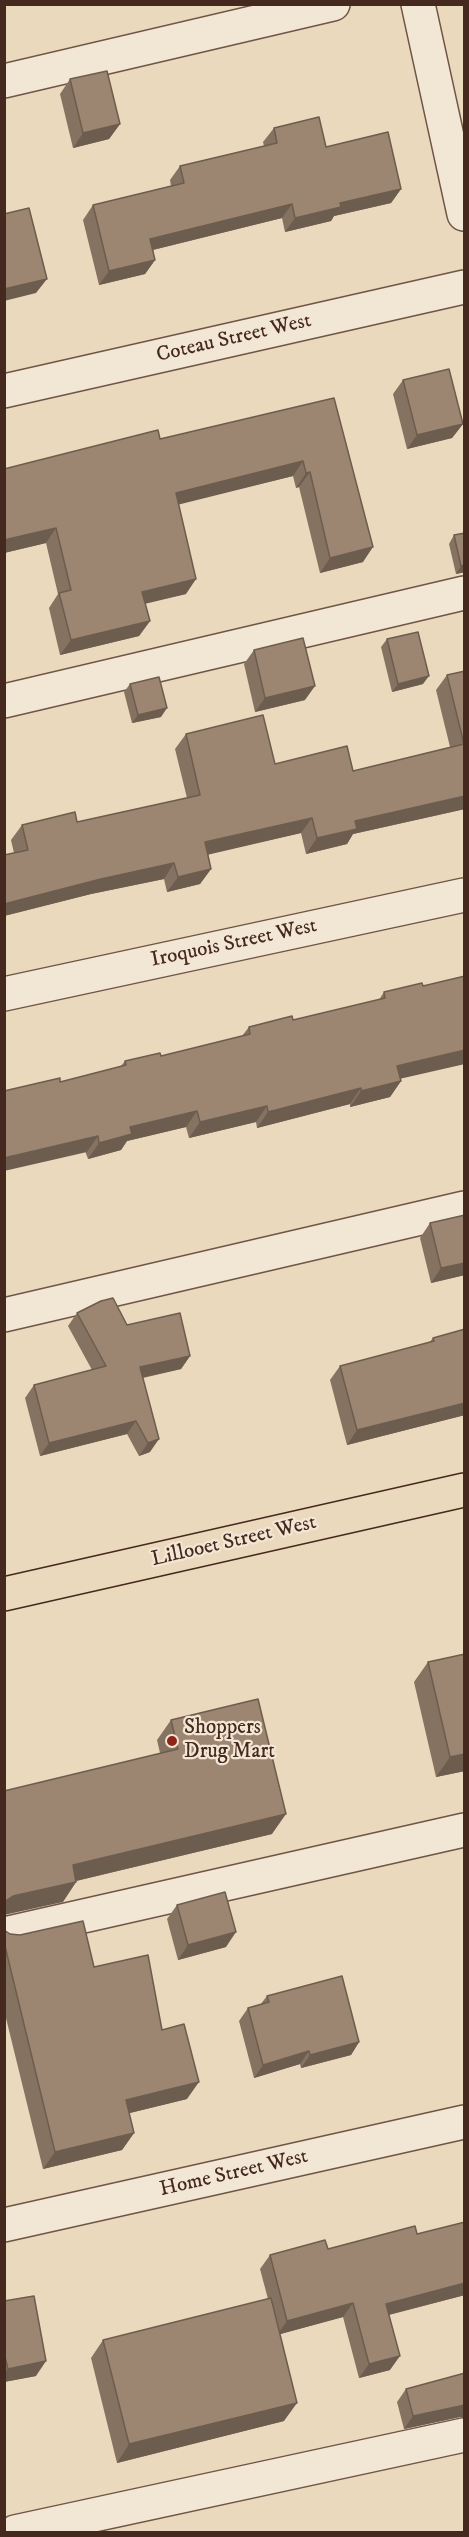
<!DOCTYPE html>
<html>
<head>
<meta charset="utf-8">
<style>
  body { margin:0 }
  #map { position:relative; width:469px; height:2537px; overflow:hidden; background:#ebd9bd; font-family:"IM FELL DW Pica",serif }
  canvas { display:block }
  .frame { position:absolute; inset:0; border:6px solid #46291e; pointer-events:none }
</style>
</head>
<body>
<div id="map">
<canvas width="469" height="2537"></canvas>
<div class="frame"></div>
</div>
<script>
const context = document.querySelector('canvas').getContext('2d');
context.lineJoin = 'round';
function strokePath(path, color, width, dash) { context.strokeStyle = color; context.lineWidth = width; context.lineCap = dash ? 'butt' : 'round'; context.setLineDash(dash || []); context.stroke(path); }
function paint(path, color) { context.fillStyle = color; context.fill(path, 'evenodd'); }
function label(font, color, halo, rows, align = 'center') {
  context.font = font + ' "IM FELL DW Pica",serif'; context.lineWidth = 4.5; context.setLineDash([]); context.textBaseline = 'middle'; context.strokeStyle = halo; context.fillStyle = color; for (const [text, x, y, turn = 0] of rows) {
    context.save(); context.translate(x, y); context.rotate((+turn || 0) * Math.PI / 180); context.textAlign = isNaN(turn) ? turn : align; if (halo) context.strokeText(text, 0, 0); context.fillText(text, 0, 0); context.restore();
  }
}
const minor = new Path2D(`
  M 418,4 L 464,214
  M 4,81 L 333,4
  M 4,391 L 464,287
  M 4,701 L 464,593
  M 4,994 L 464,895
  M 4,1315 L 464,1208
  M 4,1934 L 464,1830
  M 4,2225 L 464,2122
  M 15,2532 L 464,2435`);
const major = new Path2D(`
  M 4,1594 L 464,1490`);
strokePath(minor, '#6f5546', 36);
strokePath(major, '#46291e', 36);
strokePath(minor, '#f2e6d4', 33);
strokePath(major, '#ebd9bd', 33);
paint(new Path2D(`
  M 70,79 L 120,124 L 109,139 L 73,148 L 60,94 Z
  M 274,128 L 326,147 L 401,189 L 391,203 L 334,216 L 331,221 L 285,232 L 282,218 L 153,250 L 155,260 L 145,274 L 99,285 L 83,220 L 93,205 L 171,186 L 170,180 L 180,166 L 264,146 L 263,142 Z
  M 403,380 L 463,424 L 452,438 L 407,449 L 393,394 Z
  M 334,398 L 363,562 L 320,573 L 299,487 L 296,488 L 293,476 L 178,504 L 186,594 L 145,603 L 150,621 L 139,636 L 60,655 L 49,608 L 58,594 L 46,543 L 4,553 L 160,439 Z
  M 454,535 L 465,572 L 456,574 L 449,544 Z
  M 387,639 L 423,684 L 392,692 L 381,647 Z
  M 254,650 L 305,700 L 255,712 L 244,664 Z
  M 465,671 L 465,809 L 353,834 L 347,844 L 306,854 L 301,833 L 208,854 L 211,869 L 200,884 L 167,892 L 164,879 L 91,894 L 4,916 L 4,855 L 14,853 L 11,840 L 22,825 L 77,822 L 187,798 L 175,749 L 186,734 L 275,764 L 353,771 L 450,747 L 436,690 L 447,675 Z
  M 130,684 L 161,717 L 132,723 L 124,692 Z
  M 384,992 L 401,1081 L 390,1097 L 350,1107 L 350,1104 L 257,1128 L 256,1122 L 189,1138 L 186,1127 L 127,1141 L 121,1150 L 88,1159 L 60,1082 L 121,1066 L 125,1061 L 161,1056 L 242,1036 L 249,1027 L 293,1020 L 379,1000 Z
  M 430,1223 L 465,1275 L 431,1283 L 420,1238 Z
  M 77,1313 L 127,1325 L 190,1356 L 181,1369 L 143,1378 L 150,1452 L 139,1456 L 127,1434 L 40,1456 L 25,1398 L 34,1385 L 92,1370 L 68,1326 Z
  M 465,1329 L 465,1415 L 347,1445 L 330,1380 L 340,1366 L 429,1343 L 433,1338 Z
  M 465,1654 L 465,1771 L 436,1777 L 414,1682 L 428,1662 Z
  M 171,1720 L 272,1834 L 76,1881 L 63,1902 L 160,1753 L 157,1740 Z
  M 177,1905 L 226,1947 L 178,1960 L 167,1919 Z
  M 4,1930 L 10,1934 L 94,1967 L 162,2030 L 187,2099 L 129,2113 L 134,2133 L 122,2150 L 43,2169 L 4,2010 Z
  M 267,1996 L 359,2042 L 351,2055 L 301,2068 L 300,2064 L 254,2078 L 239,2021 L 248,2008 L 260,2005 Z
  M 465,2222 L 465,2295 L 389,2315 L 390,2370 L 359,2378 L 343,2317 L 280,2334 L 284,2421 L 117,2463 L 91,2358 L 103,2340 L 268,2299 L 260,2269 L 270,2255 L 328,2249 L 417,2234 Z
  M 4,2301 L 36,2376 L 4,2382 Z
  M 465,2373 L 465,2418 L 460,2417 L 404,2429 L 397,2402 L 406,2389 Z`), '#867261');
paint(new Path2D(`
  M 120,124 L 109,139 L 73,148 L 83,133 Z
  M 401,189 L 391,203 L 334,216 L 331,221 L 285,232 L 295,218 L 340,203 Z
  M 292,204 L 282,218 L 140,253 L 150,239 Z
  M 155,260 L 145,274 L 99,285 L 109,271 Z
  M 47,279 L 36,293 L 4,301 L 4,289 Z
  M 463,424 L 452,438 L 407,449 L 417,435 Z
  M 303,461 L 293,476 L 165,508 L 176,493 Z
  M 310,472 L 299,487 L 296,488 L 306,473 Z
  M 56,528 L 46,543 L 4,553 L 4,540 Z
  M 373,547 L 363,562 L 320,573 L 330,558 Z
  M 465,565 L 465,572 L 456,574 L 461,566 Z
  M 196,579 L 186,594 L 132,607 L 142,592 Z
  M 150,621 L 139,636 L 60,655 L 71,640 Z
  M 429,676 L 423,684 L 392,692 L 398,684 Z
  M 315,686 L 305,700 L 255,712 L 265,698 Z
  M 167,708 L 161,717 L 132,723 L 138,715 Z
  M 465,796 L 465,809 L 353,834 L 347,844 L 306,854 L 317,838 L 355,821 Z
  M 312,818 L 301,833 L 194,858 L 205,842 Z
  M 174,863 L 164,879 L 91,894 L 4,916 L 4,904 L 101,879 Z
  M 211,869 L 200,884 L 167,892 L 178,877 Z
  M 465,1050 L 465,1064 L 386,1082 L 397,1066 Z
  M 401,1081 L 390,1097 L 350,1107 L 361,1091 Z
  M 361,1088 L 350,1104 L 257,1128 L 268,1112 Z
  M 267,1106 L 256,1122 L 189,1138 L 200,1122 Z
  M 197,1111 L 186,1127 L 127,1141 L 121,1150 L 88,1159 L 99,1143 L 130,1127 Z
  M 98,1136 L 87,1152 L 4,1171 L 4,1158 Z
  M 465,1263 L 465,1275 L 431,1283 L 441,1268 Z
  M 190,1356 L 181,1369 L 131,1380 L 140,1367 Z
  M 465,1403 L 465,1415 L 347,1445 L 357,1430 Z
  M 136,1421 L 127,1434 L 40,1456 L 49,1443 Z
  M 159,1439 L 150,1452 L 139,1456 L 148,1443 Z
  M 465,1754 L 465,1771 L 436,1777 L 450,1757 Z
  M 286,1814 L 272,1834 L 59,1885 L 73,1865 Z
  M 76,1882 L 63,1902 L 4,1915 L 4,1901 L 13,1896 Z
  M 236,1932 L 226,1947 L 178,1960 L 188,1945 Z
  M 359,2042 L 351,2055 L 301,2068 L 310,2055 Z
  M 309,2051 L 300,2064 L 254,2078 L 263,2065 Z
  M 199,2082 L 187,2099 L 114,2117 L 126,2100 Z
  M 134,2133 L 122,2150 L 43,2169 L 55,2152 Z
  M 465,2283 L 465,2295 L 376,2318 L 386,2304 Z
  M 353,2303 L 343,2317 L 277,2335 L 287,2321 Z
  M 400,2356 L 390,2370 L 359,2378 L 369,2364 Z
  M 46,2361 L 36,2376 L 4,2382 L 4,2373 L 8,2369 Z
  M 297,2403 L 284,2421 L 117,2463 L 129,2444 Z
  M 465,2405 L 465,2418 L 460,2417 L 404,2429 L 413,2416 Z`), '#6d5d4f');
const building = new Path2D(`
  M 107,71 L 120,124 L 83,133 L 70,79 Z
  M 319,117 L 326,147 L 388,132 L 401,189 L 340,203 L 341,207 L 295,218 L 292,204 L 150,239 L 155,260 L 109,271 L 93,205 L 184,183 L 180,166 L 277,143 L 274,128 Z
  M 29,208 L 47,279 L 4,289 L 4,214 Z
  M 449,369 L 463,424 L 417,435 L 403,380 Z
  M 334,398 L 373,547 L 330,558 L 310,472 L 306,473 L 303,461 L 176,493 L 196,579 L 142,592 L 150,621 L 71,640 L 59,593 L 71,590 L 56,528 L 4,540 L 4,469 L 158,430 L 160,439 Z
  M 465,533 L 465,565 L 461,566 L 454,535 Z
  M 418,632 L 429,676 L 398,684 L 387,639 Z
  M 303,638 L 315,686 L 265,698 L 254,650 Z
  M 465,671 L 465,796 L 355,821 L 357,829 L 317,838 L 312,818 L 205,842 L 211,869 L 178,877 L 174,863 L 101,879 L 4,904 L 4,855 L 28,850 L 22,825 L 75,812 L 77,822 L 200,795 L 186,734 L 263,715 L 275,764 L 347,746 L 353,771 L 464,744 L 447,675 Z
  M 159,677 L 167,708 L 138,715 L 130,684 Z
  M 465,976 L 465,1050 L 397,1066 L 401,1081 L 361,1091 L 361,1088 L 268,1112 L 267,1106 L 200,1122 L 197,1111 L 130,1127 L 132,1134 L 99,1143 L 98,1136 L 4,1158 L 4,1091 L 60,1078 L 60,1082 L 126,1065 L 125,1061 L 160,1053 L 161,1056 L 250,1034 L 249,1027 L 292,1016 L 293,1020 L 385,998 L 384,992 L 422,983 L 423,986 Z
  M 465,1215 L 465,1263 L 441,1268 L 430,1223 Z
  M 113,1298 L 127,1325 L 180,1313 L 190,1356 L 140,1367 L 159,1439 L 148,1443 L 136,1421 L 49,1443 L 34,1385 L 106,1366 L 77,1313 L 101,1301 Z
  M 465,1329 L 465,1403 L 357,1430 L 340,1366 L 434,1341 L 433,1338 Z
  M 465,1654 L 465,1754 L 450,1757 L 428,1662 Z
  M 258,1699 L 286,1814 L 73,1865 L 76,1882 L 13,1896 L 4,1902 L 4,1791 L 178,1749 L 171,1720 Z
  M 225,1892 L 236,1932 L 188,1945 L 177,1905 Z
  M 83,1921 L 94,1967 L 148,1955 L 162,2030 L 184,2024 L 199,2082 L 126,2100 L 134,2133 L 55,2152 L 4,1942 L 4,1930 L 10,1934 L 20,1935 Z
  M 342,1976 L 359,2042 L 310,2055 L 309,2051 L 263,2065 L 248,2008 L 269,2002 L 267,1996 Z
  M 465,2222 L 465,2283 L 386,2304 L 400,2356 L 369,2364 L 353,2303 L 287,2321 L 270,2255 L 325,2240 L 328,2249 L 415,2226 L 417,2234 Z
  M 34,2296 L 46,2361 L 8,2369 L 4,2353 L 4,2301 Z
  M 271,2298 L 297,2403 L 129,2444 L 103,2340 Z
  M 465,2373 L 465,2405 L 413,2416 L 406,2389 Z`);
paint(building, '#9c8571');
strokePath(building, '#6d5d4f', 1.5);
for (const [x, y, r, color] of [
  [172,1741,6,"#8f2418"]
]) { const dot = new Path2D(); dot.arc(x, y, r, 0, 2 * Math.PI); context.fillStyle = color; context.fill(dot); strokePath(dot, '#f2e6d4', 2); }
label('21px', '#46291e', '#f2e6d4', [
  ["Coteau Street West",234,339,-13],
  ["Iroquois Street West",234,944,-12],
  ["Lillooet Street West",234,1542,-13],
  ["Home Street West",234,2174,-13]
]);
label('21px', '#46291e', '#f2e6d4', [
  ["Shoppers",184,1729],
  ["Drug Mart",184,1753]
], 'left');
</script>
</body>
</html>
